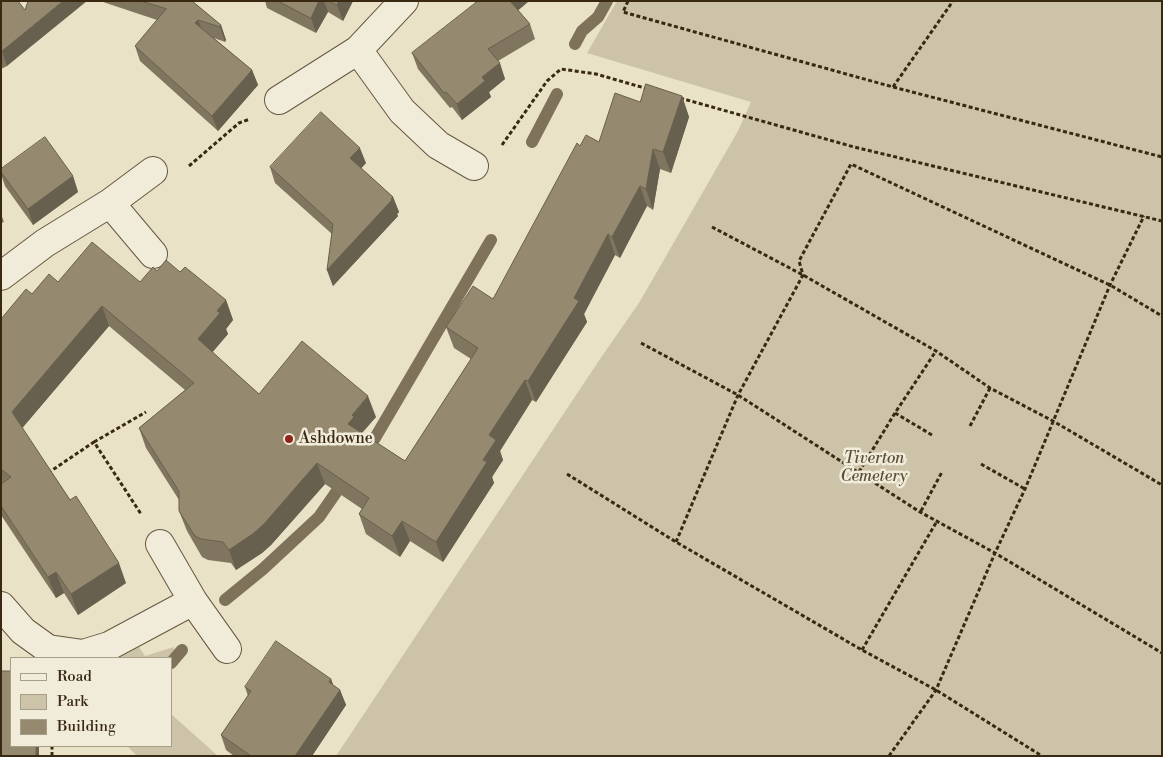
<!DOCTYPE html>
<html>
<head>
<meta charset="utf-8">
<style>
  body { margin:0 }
  #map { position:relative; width:1163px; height:757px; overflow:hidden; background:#eae2c6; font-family:"Libre Bodoni",serif }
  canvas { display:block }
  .frame { position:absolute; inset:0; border:2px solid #392913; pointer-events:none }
  .legend { position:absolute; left:10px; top:657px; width:162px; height:90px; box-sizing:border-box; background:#f1ecda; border:1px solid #a79e8a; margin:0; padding:6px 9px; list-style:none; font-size:15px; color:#392913 }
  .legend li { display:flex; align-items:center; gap:10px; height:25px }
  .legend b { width:25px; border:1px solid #a79e8a }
</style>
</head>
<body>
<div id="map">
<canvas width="1163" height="757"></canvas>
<div class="frame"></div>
<ul class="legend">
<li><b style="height:6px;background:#f1ecda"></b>Road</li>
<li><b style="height:14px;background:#ccc3a8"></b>Park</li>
<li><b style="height:14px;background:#958970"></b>Building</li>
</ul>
</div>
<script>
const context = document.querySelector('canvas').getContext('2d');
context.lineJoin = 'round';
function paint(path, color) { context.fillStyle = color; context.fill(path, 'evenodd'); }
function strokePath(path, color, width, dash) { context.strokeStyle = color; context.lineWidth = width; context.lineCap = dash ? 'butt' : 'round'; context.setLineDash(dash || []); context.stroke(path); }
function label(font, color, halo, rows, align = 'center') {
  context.font = font + ' "Libre Bodoni",serif'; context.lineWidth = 5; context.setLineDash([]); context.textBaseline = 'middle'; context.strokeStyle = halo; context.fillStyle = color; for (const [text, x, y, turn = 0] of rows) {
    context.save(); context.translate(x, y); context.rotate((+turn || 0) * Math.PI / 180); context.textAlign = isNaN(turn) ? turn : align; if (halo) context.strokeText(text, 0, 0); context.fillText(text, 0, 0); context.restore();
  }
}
paint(new Path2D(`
  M 617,1 L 1162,1 L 1162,756 L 336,756 L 600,359 L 639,303 L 738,131 L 751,102 L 587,53 Z
  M 139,647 L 145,656 L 174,647 L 174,652 L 167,658 L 119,658 Z
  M 171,714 L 218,756 L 137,756 L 128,747 L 123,746 L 171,746 Z`), '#ccc3a8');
strokePath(new Path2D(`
  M 575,44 L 582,31 L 598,17 L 607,1
  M 532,142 L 557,94
  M 363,455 L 375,438 L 491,240
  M 225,600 L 263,569 L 319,517 L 337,491
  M 171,663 L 182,650`), '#7f725a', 12);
const minor = new Path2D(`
  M 404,1 L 358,50 L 402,111 L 438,145 L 474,166
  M 279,100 L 358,50
  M 110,203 L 153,254
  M 1,276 L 45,243 L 110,203 L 153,171
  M 160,544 L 193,601 L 227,649
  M 1,606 L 23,631 L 48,649 L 83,654 L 109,646 L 193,601`);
strokePath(minor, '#655740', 30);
strokePath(new Path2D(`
  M 628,1 L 623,12 L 893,87 L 1162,157
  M 893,87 L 953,1
  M 680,98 L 854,147 L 1162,221
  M 502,145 L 547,81 L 561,69 L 596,74 L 648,89
  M 189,166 L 239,123 L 250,119
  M 712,227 L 803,275 L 936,351 L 990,388 L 1053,421 L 1162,485
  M 641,343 L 738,395 L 920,512 L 995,553 L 1162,653
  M 895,413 L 932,435
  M 970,426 L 990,388
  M 94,442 L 146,412
  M 981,464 L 1025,489
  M 859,472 L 895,413 L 936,351
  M 48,473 L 94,442 L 141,514
  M 567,474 L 676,542 L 862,650 L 936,690 L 1042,756
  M 921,511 L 942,472
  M 676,542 L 738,395 L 803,275 L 799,261 L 851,164 L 1110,285 L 1162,316
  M 862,650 L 937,521
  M 52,756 L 52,746
  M 889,756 L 936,690 L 995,553 L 1025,489 L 1110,285 L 1144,216`), '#392913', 3, [4, 2.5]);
strokePath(minor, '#f1ecda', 28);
paint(new Path2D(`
  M 1,1 L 25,10 L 7,66 L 1,69 Z
  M 100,1 L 192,1 L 221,25 L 226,40 L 225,42 L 214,38 L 252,70 L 258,85 L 218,131 L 140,61 L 135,46 L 157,20 Z
  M 265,1 L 353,1 L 343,21 L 328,12 L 316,33 L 267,8 Z
  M 474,1 L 529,1 L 518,10 L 530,24 L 535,39 L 498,61 L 505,79 L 489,92 L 491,97 L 462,120 L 452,107 L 450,108 L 418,69 L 412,53 L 476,3 Z
  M 682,96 L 689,117 L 671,173 L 660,169 L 653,210 L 647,206 L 620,258 L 615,255 L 584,314 L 587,322 L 536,402 L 532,400 L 500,451 L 503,460 L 492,477 L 494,483 L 443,562 L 410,541 L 400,557 L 366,534 L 359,514 L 362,509 L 325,484 L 271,545 L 262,553 L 236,570 L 231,563 L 208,560 L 202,557 L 187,531 L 179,511 L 179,500 L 146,448 L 139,428 L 185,390 L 109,326 L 22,428 L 126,583 L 78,615 L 64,593 L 56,598 L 1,515 L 1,484 L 2,484 L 1,483 L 1,319 L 32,294 L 58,282 L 140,282 L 157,271 L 180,272 L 226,300 L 233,320 L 226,329 L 228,334 L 212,352 L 259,394 L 376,417 L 362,433 L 405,461 L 471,359 L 454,348 L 446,327 L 493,299 L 580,146 L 599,142 L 640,102 Z
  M 366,163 L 361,168 L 393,197 L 399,212 L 397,214 L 398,216 L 333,286 L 327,270 L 332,234 L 275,183 L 270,167 Z
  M 1,169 L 73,176 L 78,192 L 33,225 L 5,186 L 1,174 Z
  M 1,214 L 4,222 L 1,223 Z
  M 331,679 L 333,685 L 340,690 L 346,705 L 312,756 L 234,756 L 226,750 L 221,735 L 248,696 L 245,687 Z`), '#807660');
paint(new Path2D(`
  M 63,1 L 87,1 L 7,66 L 2,51 Z
  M 319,1 L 324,1 L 328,12 L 316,33 L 311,18 Z
  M 339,1 L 353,1 L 343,21 L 337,5 Z
  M 509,1 L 529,1 L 514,14 Z
  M 198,20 L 204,35 L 195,23 Z
  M 221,25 L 226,40 L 225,42 L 220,27 Z
  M 500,63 L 505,79 L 489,92 L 491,97 L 462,120 L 457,104 L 482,77 Z
  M 252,70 L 258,85 L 218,131 L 212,116 Z
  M 682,96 L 689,117 L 671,173 L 663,152 Z
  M 360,148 L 366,163 L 356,174 L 350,158 Z
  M 653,149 L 660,169 L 653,210 L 646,189 Z
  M 73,176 L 78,192 L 33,225 L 28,209 Z
  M 640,186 L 647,206 L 620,258 L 612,237 Z
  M 393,197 L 399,212 L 397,214 L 398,216 L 333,286 L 327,270 Z
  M 608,234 L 615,255 L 584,314 L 587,322 L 536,402 L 528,381 L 574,298 Z
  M 226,300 L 233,320 L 226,329 L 228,334 L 206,360 L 198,339 L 217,311 Z
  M 102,306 L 109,326 L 19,432 L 12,412 Z
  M 525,380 L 532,400 L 500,451 L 503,460 L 492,477 L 494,483 L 443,562 L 436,542 L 483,460 L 489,435 Z
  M 368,396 L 376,417 L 360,435 L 348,424 L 352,415 Z
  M 317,463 L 325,484 L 271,545 L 262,553 L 236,570 L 229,550 Z
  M 402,521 L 410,541 L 400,557 L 392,536 Z
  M 119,563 L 126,583 L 78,615 L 71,594 Z
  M 56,572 L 64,593 L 56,598 L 48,577 Z
  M 1,642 L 2,665 L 1,666 Z
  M 331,679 L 337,695 L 329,682 Z
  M 340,690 L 346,705 L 312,756 L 295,756 Z
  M 36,746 L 39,746 L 39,756 L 36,756 Z`), '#68604e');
const building = new Path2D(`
  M 1,1 L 18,1 L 25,10 L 28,1 L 63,1 L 1,52 Z
  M 141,1 L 192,1 L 221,25 L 220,27 L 198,20 L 195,23 L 252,70 L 212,116 L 135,46 L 166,9 Z
  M 278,1 L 319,1 L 311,18 Z
  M 330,1 L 339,1 L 337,5 Z
  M 478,1 L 510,1 L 530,24 L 488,49 L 500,63 L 482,77 L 485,81 L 457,104 L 446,92 L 444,93 L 412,53 Z
  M 646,84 L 682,96 L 663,152 L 653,149 L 646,189 L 640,186 L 612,237 L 608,234 L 574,298 L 579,301 L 528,381 L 525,380 L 489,435 L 496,440 L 483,460 L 487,462 L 436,542 L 402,521 L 392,536 L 359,514 L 369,498 L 317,463 L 264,524 L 254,533 L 229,550 L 223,542 L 201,539 L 195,536 L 179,511 L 179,491 L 139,428 L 194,383 L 102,306 L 12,412 L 70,500 L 76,496 L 119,563 L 71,594 L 56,572 L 48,577 L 1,506 L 1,484 L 11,477 L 1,469 L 1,319 L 26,289 L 32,294 L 49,274 L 58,282 L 92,242 L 140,282 L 153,267 L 157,271 L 166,260 L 180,272 L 185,267 L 226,300 L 217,311 L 220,313 L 198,339 L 259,394 L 302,341 L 368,396 L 352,415 L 354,417 L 348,424 L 405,461 L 478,348 L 446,327 L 473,286 L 493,299 L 577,143 L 580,146 L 586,135 L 599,142 L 615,93 L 640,102 Z
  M 321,112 L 360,148 L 350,158 L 393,197 L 391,199 L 392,200 L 327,270 L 333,224 L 270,167 Z
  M 45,137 L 73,176 L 28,209 L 1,172 L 1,169 Z
  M 276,641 L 331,679 L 329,682 L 340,690 L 295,756 L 251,756 L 221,735 L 251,691 L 245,687 Z
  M 1,671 L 11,671 L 11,746 L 36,746 L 36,756 L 1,756 Z`);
paint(building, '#958970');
strokePath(building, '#68604e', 1);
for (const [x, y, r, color] of [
  [289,439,5,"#8f2418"]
]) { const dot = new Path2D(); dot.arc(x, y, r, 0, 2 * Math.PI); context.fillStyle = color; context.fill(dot); strokePath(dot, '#f1ecda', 2); }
label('16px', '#392913', '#f1ecda', [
  ["Ashdowne",299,439]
], 'left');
label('italic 16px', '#5e5038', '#f1ecda', [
  ["Tiverton",874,459],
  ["Cemetery",874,477]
]);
</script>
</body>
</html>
